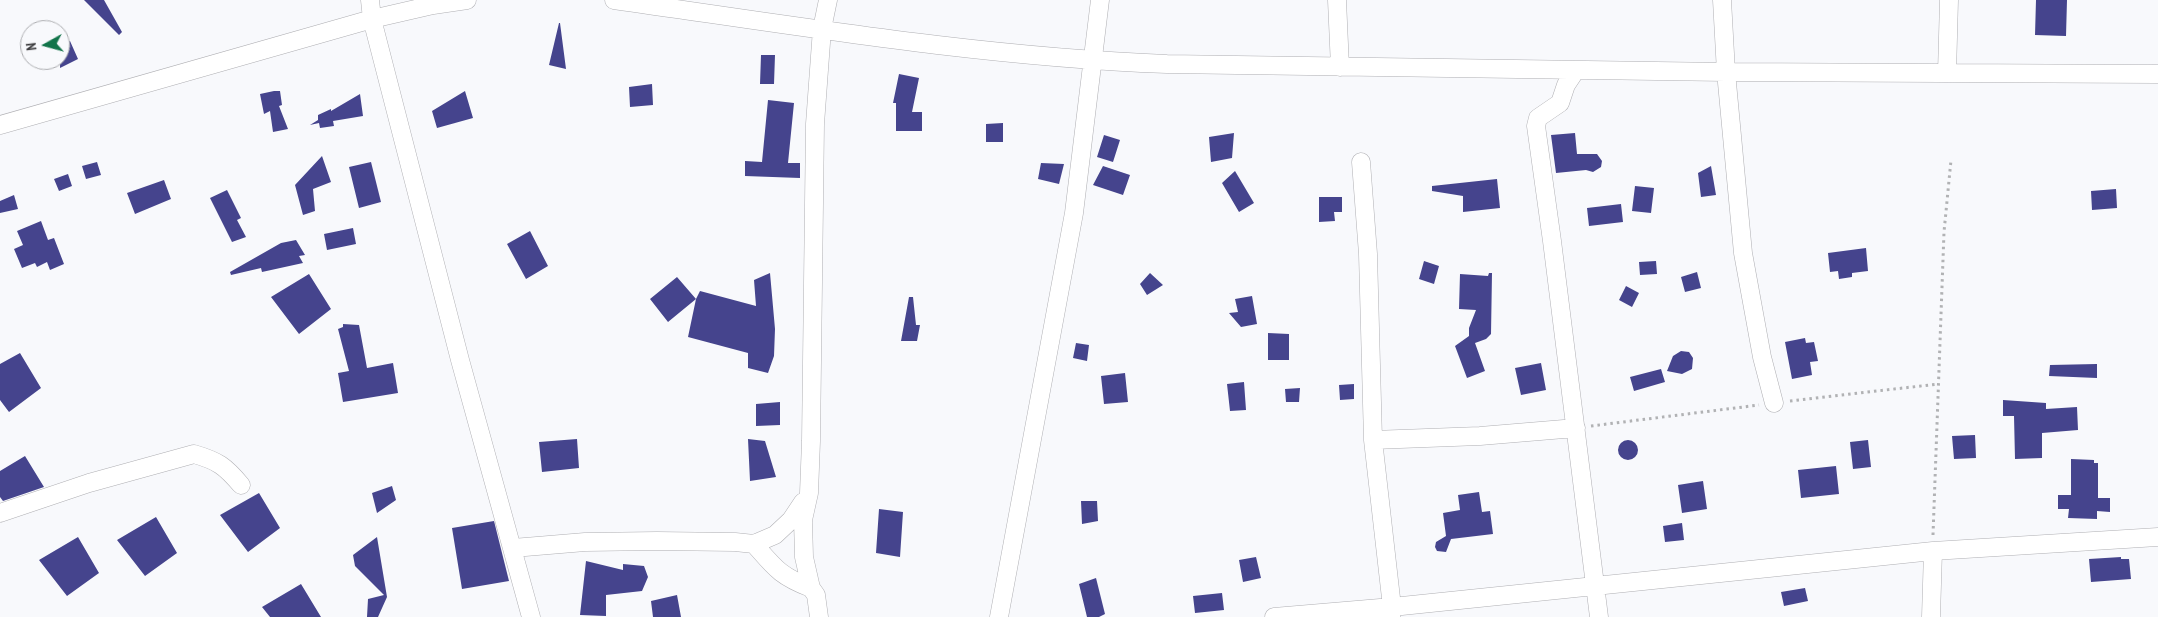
<!DOCTYPE html>
<html>
<head>
<meta charset="utf-8">
<style>
  body { margin:0 }
  #map { position:relative; width:2158px; height:617px; overflow:hidden; background:#f8f9fc; font-family:"PT Sans Narrow",sans-serif }
  canvas { display:block }
  .north { position:absolute; left:20px; top:20px; width:50px; height:50px; box-sizing:border-box; background:#f8f9fc; border:1px solid #acadb0; border-radius:50%; rotate:263deg; font-size:14px; font-weight:700; line-height:20px; text-align:center; color:#3b3b3d }
  .north::after { content:''; display:block; margin:auto; width:18px; height:22px; background:#12744a; clip-path:polygon(50% 0,100% 100%,50% 72%,0 100%) }
</style>
</head>
<body>
<div id="map">
<canvas width="2158" height="617"></canvas>
<div class="north">N</div>
</div>
<script>
const context = document.querySelector('canvas').getContext('2d');
context.lineJoin = 'round';
function paint(path, color) { context.fillStyle = color; context.fill(path, 'evenodd'); }
function strokePath(path, color, width, dash) { context.strokeStyle = color; context.lineWidth = width; context.lineCap = dash ? 'butt' : 'round'; context.setLineDash(dash || []); context.stroke(path); }
paint(new Path2D(`
  M 84,0 L 104,0 L 122,32 L 119,35 Z
  M 2036,0 L 2067,0 L 2066,36 L 2035,35 Z
  M 559,23 L 560,23 L 566,69 L 549,65 Z
  M 70,41 L 78,59 L 60,68 L 60,46 Z
  M 761,55 L 775,55 L 774,84 L 760,84 Z
  M 899,74 L 919,78 L 912,112 L 922,112 L 922,131 L 896,131 L 896,103 L 893,103 Z
  M 652,84 L 653,105 L 630,107 L 629,87 Z
  M 274,91 L 280,91 L 282,105 L 279,106 L 288,129 L 273,132 L 270,111 L 264,114 L 260,94 Z
  M 465,91 L 473,118 L 437,128 L 432,111 Z
  M 360,94 L 363,116 L 333,121 L 334,126 L 320,128 L 319,123 L 310,125 L 318,120 L 318,115 L 331,109 L 331,111 Z
  M 768,100 L 794,103 L 788,163 L 800,163 L 800,178 L 745,176 L 745,161 L 762,162 Z
  M 1003,123 L 1003,142 L 986,142 L 986,124 Z
  M 1234,133 L 1232,158 L 1211,162 L 1209,137 Z
  M 1575,133 L 1577,154 L 1597,154 L 1602,161 L 1601,167 L 1593,172 L 1586,170 L 1556,173 L 1551,135 Z
  M 1104,135 L 1120,140 L 1113,162 L 1097,157 Z
  M 322,156 L 331,182 L 313,189 L 315,211 L 303,215 L 295,185 Z
  M 97,162 L 101,175 L 86,179 L 82,166 Z
  M 371,162 L 381,202 L 359,208 L 349,167 Z
  M 1041,163 L 1064,164 L 1059,184 L 1038,179 Z
  M 1103,166 L 1130,175 L 1123,195 L 1093,185 Z
  M 1711,166 L 1716,195 L 1701,197 L 1698,173 Z
  M 1235,171 L 1254,203 L 1239,212 L 1222,183 Z
  M 68,174 L 72,186 L 59,191 L 54,179 Z
  M 1497,179 L 1500,208 L 1463,212 L 1463,196 L 1432,191 L 1432,186 Z
  M 164,180 L 171,199 L 135,214 L 127,193 Z
  M 1635,186 L 1654,188 L 1651,213 L 1632,211 Z
  M 2116,189 L 2117,208 L 2092,210 L 2091,191 Z
  M 227,190 L 241,218 L 237,220 L 246,237 L 232,242 L 210,198 Z
  M 14,195 L 18,209 L 0,213 L 0,201 Z
  M 1319,197 L 1342,197 L 1342,212 L 1334,212 L 1335,221 L 1319,222 Z
  M 1621,204 L 1623,222 L 1589,226 L 1587,208 Z
  M 41,221 L 48,240 L 54,238 L 64,264 L 50,270 L 47,262 L 37,267 L 35,263 L 22,268 L 14,249 L 23,245 L 17,231 Z
  M 353,228 L 356,244 L 327,250 L 324,234 Z
  M 530,231 L 548,266 L 526,279 L 507,244 Z
  M 296,240 L 305,255 L 299,256 L 303,263 L 262,272 L 261,268 L 231,275 L 230,272 L 281,243 Z
  M 1866,248 L 1868,271 L 1852,273 L 1852,277 L 1839,279 L 1838,271 L 1830,272 L 1828,253 Z
  M 1424,261 L 1439,266 L 1434,284 L 1419,279 Z
  M 1656,261 L 1657,274 L 1640,275 L 1639,262 Z
  M 1697,272 L 1701,288 L 1685,292 L 1681,277 Z
  M 770,273 L 775,329 L 774,356 L 768,373 L 748,368 L 748,353 L 688,337 L 696,299 L 700,291 L 756,306 L 754,280 Z
  M 1150,273 L 1163,285 L 1147,295 L 1140,284 Z
  M 1489,273 L 1492,273 L 1491,334 L 1486,339 L 1475,343 L 1485,371 L 1467,378 L 1455,346 L 1469,336 L 1469,328 L 1476,310 L 1459,309 L 1460,274 L 1488,276 Z
  M 309,274 L 331,309 L 299,334 L 271,297 Z
  M 677,277 L 696,299 L 668,322 L 650,299 Z
  M 1626,286 L 1639,293 L 1632,307 L 1619,300 Z
  M 1252,296 L 1257,324 L 1241,327 L 1229,313 L 1238,312 L 1235,299 Z
  M 909,297 L 913,297 L 916,325 L 920,325 L 917,341 L 901,341 Z
  M 343,324 L 359,325 L 367,368 L 393,363 L 398,393 L 343,402 L 338,373 L 349,371 L 338,329 L 343,327 Z
  M 1268,333 L 1289,334 L 1289,360 L 1268,360 Z
  M 1805,338 L 1806,343 L 1814,342 L 1818,361 L 1810,362 L 1812,375 L 1792,379 L 1785,342 Z
  M 1076,343 L 1089,345 L 1087,361 L 1073,358 Z
  M 1681,351 L 1689,352 L 1693,358 L 1692,369 L 1682,374 L 1667,371 L 1673,356 Z
  M 20,353 L 41,388 L 9,412 L 0,400 L 0,364 Z
  M 1541,363 L 1546,390 L 1521,395 L 1515,368 Z
  M 2097,364 L 2097,378 L 2049,376 L 2050,365 Z
  M 1661,369 L 1665,382 L 1634,391 L 1630,377 Z
  M 1125,373 L 1128,402 L 1104,404 L 1101,376 Z
  M 1244,382 L 1246,410 L 1230,411 L 1227,384 Z
  M 1354,384 L 1354,399 L 1340,400 L 1339,385 Z
  M 1300,388 L 1299,402 L 1286,402 L 1285,389 Z
  M 2003,400 L 2046,403 L 2046,409 L 2077,407 L 2078,430 L 2042,433 L 2042,458 L 2015,459 L 2014,416 L 2003,416 Z
  M 780,402 L 780,425 L 756,426 L 756,404 Z
  M 1975,435 L 1976,458 L 1954,459 L 1952,436 Z
  M 577,439 L 579,468 L 542,472 L 539,442 Z
  M 748,439 L 765,441 L 776,477 L 750,481 Z
  M1618 450a10 10 0 1 1 20 0a10 10 0 1 1-20 0Z
  M 1868,440 L 1871,467 L 1853,469 L 1850,442 Z
  M 25,456 L 44,487 L 3,501 L 0,497 L 0,471 Z
  M 2071,459 L 2094,460 L 2094,463 L 2098,463 L 2098,498 L 2110,498 L 2110,512 L 2097,511 L 2097,519 L 2068,518 L 2069,509 L 2058,509 L 2058,495 L 2071,495 Z
  M 1836,466 L 1839,494 L 1801,498 L 1798,470 Z
  M 1703,481 L 1707,509 L 1682,513 L 1678,485 Z
  M 392,486 L 396,500 L 377,513 L 372,493 Z
  M 1479,492 L 1482,512 L 1490,511 L 1493,534 L 1451,539 L 1446,552 L 1437,551 L 1435,547 L 1436,542 L 1446,536 L 1443,513 L 1460,510 L 1458,495 Z
  M 259,493 L 280,528 L 248,552 L 220,515 Z
  M 1081,501 L 1097,501 L 1098,521 L 1082,524 Z
  M 879,509 L 903,512 L 900,557 L 876,553 Z
  M 156,517 L 177,553 L 145,576 L 117,540 Z
  M 494,521 L 509,581 L 462,589 L 452,528 Z
  M 1682,523 L 1684,540 L 1665,542 L 1663,526 Z
  M 78,537 L 99,573 L 67,596 L 39,560 Z
  M 377,537 L 387,597 L 378,617 L 367,617 L 368,599 L 384,595 L 355,566 L 353,555 Z
  M 1256,557 L 1261,578 L 1243,582 L 1239,560 Z
  M 2121,557 L 2121,559 L 2129,559 L 2131,579 L 2091,582 L 2089,559 Z
  M 586,561 L 623,570 L 623,564 L 644,566 L 648,577 L 642,591 L 606,595 L 606,616 L 580,615 Z
  M 1096,578 L 1105,614 L 1099,617 L 1087,617 L 1079,584 Z
  M 301,584 L 321,617 L 270,617 L 262,607 Z
  M 1805,588 L 1808,601 L 1784,606 L 1781,592 Z
  M 1222,593 L 1224,610 L 1195,613 L 1193,596 Z
  M 677,595 L 681,617 L 653,617 L 651,601 Z`), '#45448d');
const minor = new Path2D(`
  M 370,0 L 372,19 L 460,360 L 531,617
  M 614,0 C 798,26 982,57 1167,64 L 1726,72 L 2158,74
  M 1337,0 L 1340,67
  M 1722,0 L 1726,72 L 1743,253 L 1762,357 L 1774,403
  M 1576,70 L 1566,85 L 1560,103 L 1538,118 L 1536,126 L 1552,241 L 1599,617
  M 1947,73 L 1949,0
  M 0,125 L 372,19 L 433,5 L 467,0
  M 1361,162 L 1368,254 L 1373,440 L 1392,607 L 1391,617
  M 1373,440 L 1480,436 L 1576,428
  M 0,513 L 89,483 L 194,454 C 218,461 225,466 241,485
  M 754,544 C 775,568 780,576 811,588
  M 513,548 L 585,542 L 657,541 L 735,542 L 754,544 L 775,535 L 791,520 L 803,502
  M 819,617 L 816,595 L 811,588 L 804,557 L 803,520 L 809,493 L 811,441 L 815,124 L 822,29 L 828,0
  M 999,617 L 1074,213 L 1100,0
  M 1274,617 L 1392,607 L 1933,551 L 2158,537
  M 1931,617 L 1933,551`);
strokePath(minor, '#afafb3', 19);
strokePath(new Path2D(`
  M 1790,401 L 1938,384
  M 1591,426 L 1759,405
  M 1933,535 L 1944,232 L 1951,160`), '#b1b2b4', 3, [2.5, 4]);
strokePath(minor, '#fff', 18);
</script>
</body>
</html>
